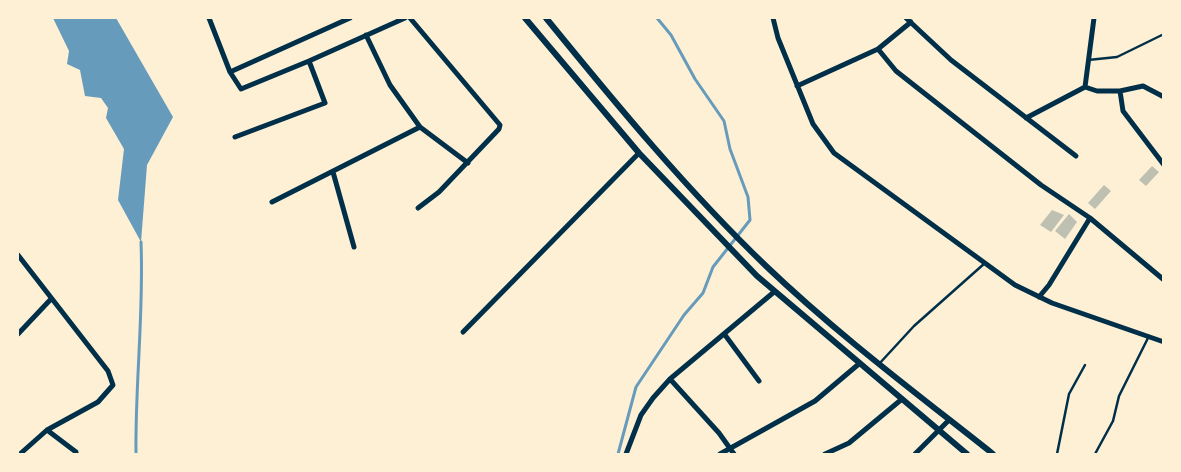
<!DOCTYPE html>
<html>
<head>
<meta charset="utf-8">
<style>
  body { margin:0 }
  #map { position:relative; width:1181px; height:472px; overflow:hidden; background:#fdf0d5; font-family:Poppins,sans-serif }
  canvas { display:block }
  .frame { position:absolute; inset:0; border:19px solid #fdf0d5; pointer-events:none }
</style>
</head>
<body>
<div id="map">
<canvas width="1181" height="472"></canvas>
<div class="frame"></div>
</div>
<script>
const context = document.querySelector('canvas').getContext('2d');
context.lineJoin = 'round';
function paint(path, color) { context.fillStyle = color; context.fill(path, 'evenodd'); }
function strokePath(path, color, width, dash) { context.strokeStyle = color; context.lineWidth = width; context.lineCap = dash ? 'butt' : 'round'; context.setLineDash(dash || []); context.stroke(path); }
paint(new Path2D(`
  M 53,18 L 116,18 L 173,117 L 147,165 L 141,242 L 118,200 L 124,149 L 106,118 L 108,108 L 101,98 L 85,96 L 80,70 L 67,64 L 69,51 Z`), '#669bbc');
strokePath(new Path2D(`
  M 136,454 C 135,383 144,313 141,242
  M 618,454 L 636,387 L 684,315 L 703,293 L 713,267 L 750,220 L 748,197 L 730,149 L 724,121 L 695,79 L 671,35 L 657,18`), '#669bbc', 3);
paint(new Path2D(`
  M 1152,166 L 1159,172 L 1146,186 L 1139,180 Z
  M 1104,185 L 1111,191 L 1095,209 L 1088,203 Z
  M 1052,210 L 1064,215 L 1051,232 L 1040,225 Z
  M 1069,214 L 1077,222 L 1065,239 L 1055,231 Z`), '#bec0b2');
strokePath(new Path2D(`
  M 1088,60 L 1117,57 L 1164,34
  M 879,364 L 914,326 L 985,263
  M 1057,454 L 1069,394 L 1085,365
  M 1095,454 L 1113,421 L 1119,396 L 1149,336`), '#003049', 2.5);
strokePath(new Path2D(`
  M 209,18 L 230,72 L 241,89 L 309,61 L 405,18
  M 410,18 L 500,125 L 499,129 L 439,192 L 418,208
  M 773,18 L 778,38 L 813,124 L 834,153 L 1015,285 L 1052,303 L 1164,342
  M 906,18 L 951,60 L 1076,156
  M 366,35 L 390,85 L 420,127 L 468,163
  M 878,49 L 896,71 L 1041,185 L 1090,218 L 1164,280
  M 230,72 L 350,18
  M 797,86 L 878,49 L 911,22
  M 1085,87 L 1094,18
  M 1120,91 L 1123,111 L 1164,165
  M 1026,118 L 1085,87 L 1097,91 L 1120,91 L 1143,86 L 1164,97
  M 235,137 L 325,103 L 309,61
  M 333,172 L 354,247
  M 272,202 L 420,127
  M 18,255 L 108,371 L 113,385 L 98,402 L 47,430 L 20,454
  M 1039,297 L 1049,285 L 1090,218
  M 463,332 L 639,153
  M 18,334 L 51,299
  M 725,335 L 759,381
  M 670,379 L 719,433 L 734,454
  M 47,430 L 76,452 L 76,454
  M 626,454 L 641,415 L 653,398 L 670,379 L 774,292
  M 720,454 L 815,401 L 860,363
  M 825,454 L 849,443 L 902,399
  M 915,454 L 949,420`), '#003049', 5);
strokePath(new Path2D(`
  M 525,18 L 639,153 L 757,276 L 967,454
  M 546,18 C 616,104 686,189 766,266 C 837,334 916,393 993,454`), '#003049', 6);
</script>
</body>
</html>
